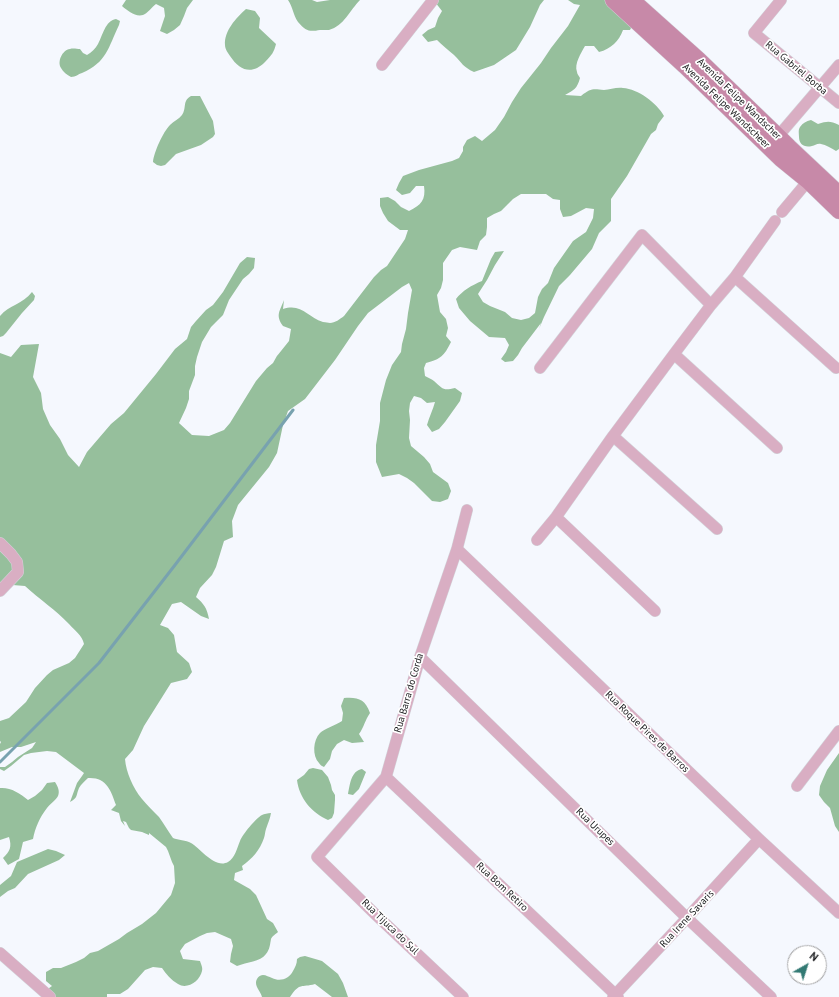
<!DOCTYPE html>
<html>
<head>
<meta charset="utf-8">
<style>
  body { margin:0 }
  #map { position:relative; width:839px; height:997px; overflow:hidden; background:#f5f8fe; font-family:"PT Sans",sans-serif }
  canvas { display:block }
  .north { position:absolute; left:787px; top:945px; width:40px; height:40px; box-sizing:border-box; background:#fff; border:1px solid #a3a3a4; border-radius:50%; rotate:39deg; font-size:11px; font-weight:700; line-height:16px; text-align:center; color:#191a1c }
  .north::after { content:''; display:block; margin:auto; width:14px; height:18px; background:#327973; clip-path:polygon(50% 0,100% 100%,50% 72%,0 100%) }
</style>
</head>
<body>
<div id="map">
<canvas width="839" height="997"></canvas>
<div class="north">N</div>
</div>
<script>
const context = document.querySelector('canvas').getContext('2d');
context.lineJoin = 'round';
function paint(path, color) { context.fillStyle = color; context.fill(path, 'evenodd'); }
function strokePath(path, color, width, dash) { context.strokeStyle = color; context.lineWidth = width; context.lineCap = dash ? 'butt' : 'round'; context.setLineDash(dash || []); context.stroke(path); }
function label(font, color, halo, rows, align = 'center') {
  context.font = font + ' "PT Sans",sans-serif'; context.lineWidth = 3.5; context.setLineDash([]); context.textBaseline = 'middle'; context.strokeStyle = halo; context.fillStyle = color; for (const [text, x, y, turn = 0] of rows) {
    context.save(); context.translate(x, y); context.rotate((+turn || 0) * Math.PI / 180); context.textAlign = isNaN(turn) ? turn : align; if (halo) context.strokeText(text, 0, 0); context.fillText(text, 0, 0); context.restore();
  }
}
paint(new Path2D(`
  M 126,0 L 193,0 L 187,8 L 184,16 L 180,25 L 174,30 L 167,34 L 160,31 L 165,16 L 164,8 L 156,4 C 152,7 147,14 143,15 C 135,17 128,11 122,6 Z
  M 288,0 L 312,0 L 317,2 L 330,0 L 360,0 C 350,10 344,26 329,30 C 326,30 323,30 320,30 C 309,32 306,31 298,22 C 293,15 293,7 288,0 Z
  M 436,0 L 544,0 L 540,5 L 530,27 L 516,50 L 494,65 L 474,72 C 463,67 462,63 454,55 C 448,50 442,45 437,40 L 428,42 L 422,35 L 428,30 L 435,27 L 438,18 L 442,11 L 435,2 Z
  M 568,0 L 605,0 L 632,26 L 630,30 L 623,30 C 619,41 611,49 599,52 L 594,46 L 585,46 C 581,53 574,64 577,72 C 577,74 579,76 580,78 C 577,89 574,90 565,95 L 581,96 C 591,88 593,89 604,90 C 610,90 616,87 623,88 C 638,89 657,103 664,116 L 658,124 L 656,130 L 651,134 L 627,176 L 611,199 L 611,221 L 599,233 L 592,249 L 570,275 L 559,286 L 544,317 L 539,329 L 541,323 L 522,348 L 518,355 L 513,361 L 505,362 L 501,359 L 506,352 L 509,345 L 505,338 L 489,337 L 470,321 L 459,308 L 456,299 C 462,291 472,285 482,281 L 491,259 L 495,252 L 504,251 L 495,265 L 487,280 L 478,294 L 483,302 L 490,306 L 505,312 L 512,318 L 521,320 L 529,318 L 535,313 L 538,297 L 542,289 L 548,283 L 554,268 L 573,241 L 586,232 L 593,218 L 594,209 L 586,208 L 571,216 L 563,217 L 560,209 L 560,200 L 553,199 L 546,194 L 521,194 L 513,199 L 501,211 L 494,214 L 487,218 L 487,227 L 486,235 L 480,241 L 477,250 L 460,247 L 452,250 L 443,263 L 443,280 L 441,288 L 437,295 L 440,312 L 446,319 L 448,328 L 446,336 L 451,342 C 444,356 441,359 426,363 L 424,368 L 425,376 C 428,378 432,379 434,381 C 443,389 443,391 455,388 L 462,393 L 460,401 L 445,422 L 439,429 L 432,432 L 427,425 C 429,417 433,410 435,402 L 427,403 L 421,398 L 414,396 L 410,403 L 409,411 L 410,420 L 409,438 L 411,446 L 424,457 L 430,464 L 433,472 L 448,483 L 451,491 L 448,499 L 440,502 L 432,501 L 414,483 L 407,478 L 399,474 L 382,477 L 376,462 L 376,445 L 380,421 L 380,403 L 386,380 L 392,365 L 401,352 L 402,344 L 406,329 L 408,313 L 412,290 L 409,283 L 402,287 L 368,313 L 358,326 L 335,360 L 305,399 L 288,411 L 283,425 L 277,453 L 269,467 L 238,505 L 232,521 L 233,537 L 224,541 L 216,567 L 212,575 L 200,588 L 196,597 C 204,604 207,608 209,619 L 201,616 L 181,602 L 172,604 L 160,625 L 168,628 L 174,635 L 177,652 L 189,663 L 192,672 L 187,679 L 171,683 L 144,726 L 133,750 L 125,759 C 126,772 133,788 142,799 C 147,805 153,811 159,817 C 164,824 168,831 173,838 C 178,840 186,840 191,843 C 201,849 215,869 228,862 C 235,858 237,848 240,841 C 243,834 255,819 262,815 C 264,814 268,813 271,813 C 270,819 268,823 266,829 C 265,832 265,835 264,838 C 260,850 252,859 242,866 L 243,870 L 235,873 L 234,880 L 250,889 L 256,895 L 267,919 L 273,923 L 278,932 C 276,934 272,936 271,939 C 270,944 270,949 266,954 C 260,962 247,962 237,966 L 230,962 L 231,954 L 233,946 L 231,939 L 215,932 L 207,933 L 200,936 L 185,944 L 180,951 L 183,959 L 200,961 C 201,964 203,968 202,971 C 200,981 187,990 178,984 C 171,980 166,974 162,968 L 153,967 L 145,970 L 128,989 L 120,994 L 107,994 L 107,997 L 44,997 L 45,991 L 52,986 L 46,981 L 46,972 L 53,968 L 61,968 L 76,962 L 84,958 L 90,953 L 98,951 L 119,939 L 127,933 L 142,924 L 156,913 L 171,895 L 175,883 L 174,866 L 172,862 L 168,851 L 166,847 L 149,833 L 149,835 L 142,832 L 131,830 L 129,828 L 126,822 L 123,821 L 125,826 L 121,821 L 119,813 L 111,810 L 116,805 C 111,791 107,777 88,778 C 85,781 81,784 79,788 C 76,795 78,798 70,802 L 77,783 L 82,776 L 84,773 L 56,752 L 47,751 L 31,753 L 24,755 L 11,766 L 4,771 L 0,769 L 0,767 L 5,767 L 12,762 L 18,757 L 32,748 L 36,742 L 21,747 L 12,747 L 0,752 L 0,744 L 1,742 L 0,741 L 0,721 L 9,718 L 26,702 L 35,688 L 47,675 L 53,670 L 69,663 L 75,658 L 84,644 C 82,635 75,631 69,624 C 56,610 39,599 25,586 L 0,584 L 0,353 L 11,357 L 21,345 L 39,344 L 33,377 L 41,393 L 43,409 L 50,425 L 60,439 L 68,455 L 79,467 L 87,452 L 111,424 L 124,413 L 156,374 L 175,349 L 187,339 L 191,327 L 196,321 L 206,310 L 213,305 L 223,292 L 240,263 L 247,257 L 255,258 L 254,268 L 249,274 L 243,279 L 229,300 L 223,315 L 211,327 L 202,342 L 197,357 L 195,366 L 195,375 L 189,391 L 189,399 L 186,408 L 179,423 L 192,435 L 209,436 L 224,430 L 230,423 L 256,381 L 267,368 L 273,363 L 278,354 L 277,356 L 289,341 L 291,329 L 283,326 C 275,315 280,311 284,300 L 283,309 C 302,303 307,317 323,322 C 326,322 328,323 330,323 C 335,323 340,319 344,316 L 374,277 L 381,270 L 387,266 L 405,239 L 408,230 L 400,230 L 388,221 L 383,213 L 380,206 L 380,198 L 388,197 L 395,201 L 401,207 L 409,211 C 421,205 426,200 424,186 L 416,186 L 410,193 L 402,195 L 396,190 L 399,183 L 403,176 L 419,170 L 452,161 L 459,158 L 463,151 L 463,147 L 467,140 L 475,136 L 482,141 L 495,130 L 504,117 L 512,102 L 521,88 L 541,63 L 551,48 L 568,26 L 580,5 L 574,4 Z
  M 246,9 L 255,11 L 260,18 L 259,28 L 276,44 C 274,52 272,55 265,62 C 252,75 240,71 230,56 C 228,53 225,49 225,45 C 224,31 236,18 246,9 Z
  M 116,19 L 120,21 L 119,25 C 108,48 107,62 82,73 C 78,74 76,77 71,77 C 67,75 63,72 61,68 C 57,62 62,50 70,49 C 73,48 77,49 80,49 L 83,53 L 87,55 C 92,52 95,49 98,44 C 103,35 105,21 116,19 Z
  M 191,96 L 200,96 L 213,121 L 215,134 L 213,137 L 201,145 L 176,154 L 165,165 L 161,166 L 157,165 L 153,162 C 154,152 163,132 170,125 C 174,121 179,119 182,115 C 187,108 182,101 191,96 Z
  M 811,120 L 818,124 C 828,121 830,121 839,125 L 839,149 L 836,151 C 831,148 826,145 821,144 C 817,143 815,146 812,146 C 804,148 799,144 799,137 C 799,133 798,130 800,127 C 803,123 806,121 811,120 Z
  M 32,292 L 35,296 L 34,300 L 22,313 L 6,333 L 3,336 L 0,337 L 0,316 C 9,305 23,304 32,292 Z
  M 344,698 C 358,697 365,699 370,713 C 365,720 364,727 359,734 L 364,742 L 352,743 L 344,740 L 337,744 L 332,751 L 330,759 L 324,767 C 322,766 320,765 319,763 C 312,756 313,740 320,733 C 324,729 336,725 342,721 L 343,713 L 341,706 Z
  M 839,753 L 839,832 L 835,826 L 830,808 L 824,802 L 819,795 L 820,786 L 827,770 Z
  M 313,768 L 322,770 L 328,777 L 331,785 L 332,790 L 335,795 L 335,800 L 334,813 L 332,818 L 328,820 C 312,813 299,798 297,780 L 304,775 L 309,769 Z
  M 362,769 L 366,772 L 359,789 L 353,795 L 348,794 C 350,784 351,771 362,769 Z
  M 55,782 C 58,787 60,791 58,796 C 56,800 50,804 47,808 C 40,817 35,828 33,839 L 23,842 L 19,859 L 8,865 L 3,858 C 10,851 12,847 9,837 L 0,840 L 0,788 C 10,787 20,793 28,800 L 35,796 L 42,790 L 47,783 Z
  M 48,849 L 56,851 L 65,855 L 59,860 L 28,874 L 15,888 L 8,891 L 0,897 L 0,885 L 11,876 L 17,862 Z
  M 305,956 L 322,961 L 338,974 L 343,983 L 348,997 L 332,997 L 315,984 C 301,988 300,982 290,997 L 262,997 C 261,992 256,988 256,983 C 256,979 259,975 263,975 C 266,975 269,977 272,978 C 280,982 289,979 293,971 C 295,967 297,964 297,959 L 300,957 Z`), '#96bf9c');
strokePath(new Path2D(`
  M 0,762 L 99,663 L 175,565 L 293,410`), '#78a2af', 3);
const minor = new Path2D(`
  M 781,0 L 754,33 L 839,103
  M 382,65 L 433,0
  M 774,141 L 839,65
  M 782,212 L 808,181
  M 735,277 L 836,368
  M 674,354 L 777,448
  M 540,368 L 642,235 L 711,305
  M 613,436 L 717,529
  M 556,517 L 655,611
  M 537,540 L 556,517 L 613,436 L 674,354 L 711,305 L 735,277 L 775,221
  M 0,543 L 11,554 L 17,562 L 18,572 L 0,591
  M 457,549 L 759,839 L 839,913
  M 420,657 L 687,918 L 771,997
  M 386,777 L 618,997
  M 797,786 L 839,731
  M 0,953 L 50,997
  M 463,997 L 375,914 L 317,857 L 386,777 L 420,657 L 457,549 L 467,510
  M 613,997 L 687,918 L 759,839`);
const secondary = new Path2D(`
  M 613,0 L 685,66 L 781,159 L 808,181 L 839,211
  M 632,0 L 699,60 L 779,137 L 789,147 L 839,194`);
strokePath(minor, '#d2d4da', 12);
strokePath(secondary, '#d2d4da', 17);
strokePath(minor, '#d9aec3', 11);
strokePath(secondary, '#c789a8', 16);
label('10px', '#191a1c', '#fff', [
  ["Rua Gabriel Borba",796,68,40],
  ["Avenida Felipe Wandscher",739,99,44],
  ["Avenida Felipe Wandscheer",726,106,44],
  ["Rua Barra do Corda",409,693,-74],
  ["Rua Roque Pires de Barros",647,732,44],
  ["Rua Urupes",595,827,44],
  ["Rua Bom Retiro",502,887,43],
  ["Rua Irene Savaris",687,919,-47],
  ["Rua Tijuca do Sul",390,927,44]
]);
</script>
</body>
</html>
